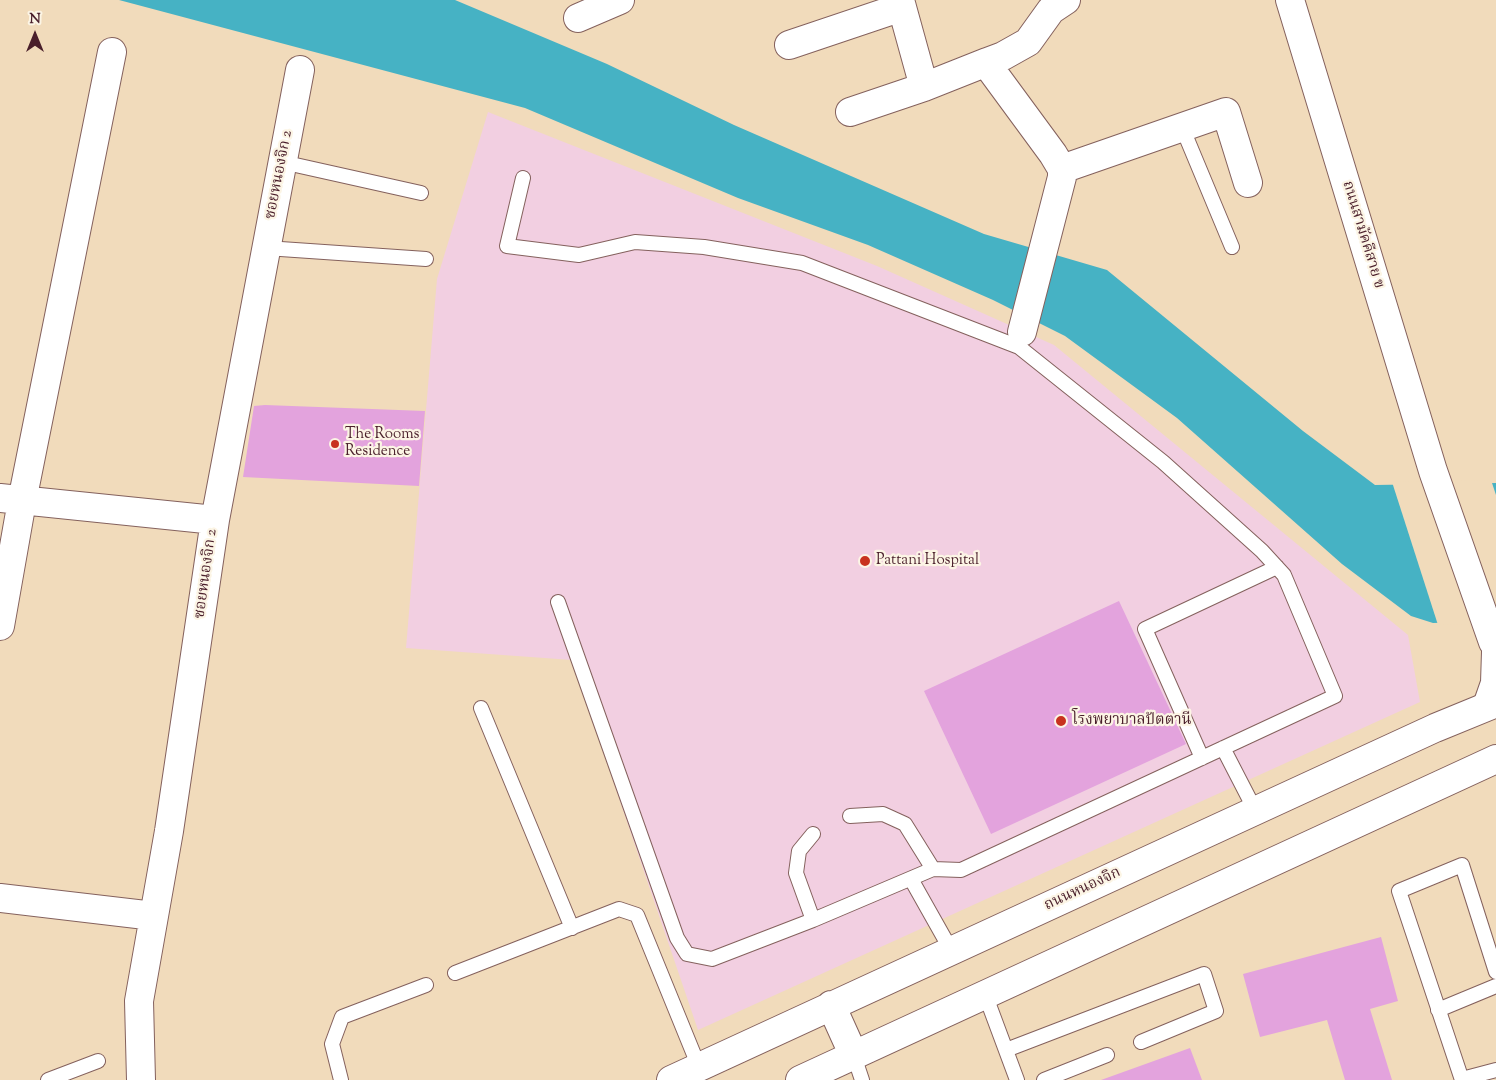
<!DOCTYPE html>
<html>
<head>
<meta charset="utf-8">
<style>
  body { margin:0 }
  #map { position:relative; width:1496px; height:1080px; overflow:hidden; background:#f1dbbb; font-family:"Sorts Mill Goudy",serif }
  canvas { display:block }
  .north { position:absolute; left:10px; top:10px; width:50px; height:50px; -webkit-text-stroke:4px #fcf5e5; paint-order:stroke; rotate:0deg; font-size:14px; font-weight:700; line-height:20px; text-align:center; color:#4a1f2b }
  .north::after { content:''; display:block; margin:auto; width:18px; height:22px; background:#4a1f2b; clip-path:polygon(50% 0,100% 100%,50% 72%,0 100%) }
</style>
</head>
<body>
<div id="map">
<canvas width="1496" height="1080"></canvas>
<div class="north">N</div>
</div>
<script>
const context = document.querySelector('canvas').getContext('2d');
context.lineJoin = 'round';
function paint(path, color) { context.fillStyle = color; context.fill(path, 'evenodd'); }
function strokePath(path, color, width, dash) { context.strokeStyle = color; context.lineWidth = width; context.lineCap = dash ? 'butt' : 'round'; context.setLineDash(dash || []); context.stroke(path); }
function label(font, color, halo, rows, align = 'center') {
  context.font = font + ' "Sorts Mill Goudy","Noto Serif Thai",serif'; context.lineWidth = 4.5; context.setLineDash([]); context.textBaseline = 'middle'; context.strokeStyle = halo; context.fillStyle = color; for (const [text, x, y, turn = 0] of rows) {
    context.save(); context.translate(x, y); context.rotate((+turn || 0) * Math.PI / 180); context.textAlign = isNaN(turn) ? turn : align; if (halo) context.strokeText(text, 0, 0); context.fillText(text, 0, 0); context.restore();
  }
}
paint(new Path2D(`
  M 488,112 L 877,266 L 1054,345 L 1408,635 L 1420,702 L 698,1030 L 572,660 L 406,648 L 437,279 Z`), '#f2cfe1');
paint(new Path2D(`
  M 119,0 L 455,0 L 607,64 L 734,125 L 984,234 L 1107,270 L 1303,431 L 1375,485 L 1496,483 L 1496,621 L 1433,623 L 1411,616 L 1342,564 L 1177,418 L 1065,336 L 993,300 L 868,245 L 738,198 L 525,108 Z`), '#46b2c4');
paint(new Path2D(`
  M 1491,480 L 1496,495 L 1496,623 L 1438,625 L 1392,482 Z`), '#f1dbbb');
paint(new Path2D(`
  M 265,405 L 425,411 L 419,486 L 243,477 L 254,406 Z
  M 1119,601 L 1186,744 L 991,834 L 924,691 Z
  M 1381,937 L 1398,1001 L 1370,1009 L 1392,1080 L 1345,1080 L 1327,1020 L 1260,1037 L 1243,974 Z
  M 1190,1048 L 1202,1080 L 1101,1080 Z`), '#e3a3dd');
const service = new Path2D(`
  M 1182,127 L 1232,247
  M 282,162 L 421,193
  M 523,178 L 507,246 L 579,255 L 635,242 L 704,247 L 802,263 L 1019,347 L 1021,339
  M 266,248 L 426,259
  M 558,602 L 677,938 L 687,954 L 712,959 L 813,920 L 933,869 L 961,870 L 1335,696 L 1284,575 L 1262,551 L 1163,462 L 1019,347
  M 481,708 L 572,928
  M 1223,748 L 1255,810
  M 1202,758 L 1145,629 L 1277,567
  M 850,816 L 883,814 L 905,824 L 933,869
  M 813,834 L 799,851 L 796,873 L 813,920
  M 911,879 L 951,950
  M 455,973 L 619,909 L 637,915 L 699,1067
  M 985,994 L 1017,1080
  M 1438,1010 L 1496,986
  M 1006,1050 L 1204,974 L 1216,1011 L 1141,1042
  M 854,1056 L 862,1080
  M 1462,1079 L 1496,1070
  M 48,1080 L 98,1061
  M 341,1080 L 332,1044 L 342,1017 L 426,985
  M 1044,1080 L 1107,1055
  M 1462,1080 L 1399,891 L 1462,865 L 1496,972`);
const minor = new Path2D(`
  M 900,0 L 924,87
  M 578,18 L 620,0
  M 789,45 L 902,7
  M 850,112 L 924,87 L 987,62
  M 1062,169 L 1226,112 L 1248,183
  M 1022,332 L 1062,177 L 1062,169 L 1053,154 L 992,71 L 987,62 L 1003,56 L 1028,42 L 1051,10 L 1066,0
  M 0,498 L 215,520
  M 0,626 L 22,501 L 112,52
  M 0,898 L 154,916
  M 141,1080 L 139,1001 L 169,831 L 215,520 L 300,70`);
const secondary = new Path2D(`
  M 1290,0 L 1433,471 L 1493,642
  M 1487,706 L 1495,683 L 1496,652`);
const primary = new Path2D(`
  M 831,1005 L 854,1056
  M 671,1080 L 1435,728 L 1496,703
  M 800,1080 L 1496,759`);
strokePath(service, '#84615d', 16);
strokePath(minor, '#84615d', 30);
strokePath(secondary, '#84615d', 30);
strokePath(primary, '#84615d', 30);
strokePath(service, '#fff', 14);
strokePath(minor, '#fff', 28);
strokePath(secondary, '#fff', 28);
strokePath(primary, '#fff', 28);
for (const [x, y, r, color] of [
  [335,444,5,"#c8321e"],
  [865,561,6,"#c8321e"],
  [1061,721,6,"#c8321e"]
]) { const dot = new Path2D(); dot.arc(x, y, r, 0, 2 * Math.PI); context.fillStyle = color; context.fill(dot); strokePath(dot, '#fcf5e5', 2); }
label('15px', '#4a1f2b', '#fcf5e5', [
  ["ซอยหนองจิก 2",280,175,-79],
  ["ถนนสามัคคีสาย ข",1362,235,73],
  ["ซอยหนองจิก 2",207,574,-82],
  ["ถนนหนองจิก",1083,890,-25]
]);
label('15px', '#4a1f2b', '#fcf5e5', [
  ["The Rooms",345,435],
  ["Residence",345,452],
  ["Pattani Hospital",876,561],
  ["โรงพยาบาลปัตตานี",1072,721]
], 'left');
</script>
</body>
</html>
